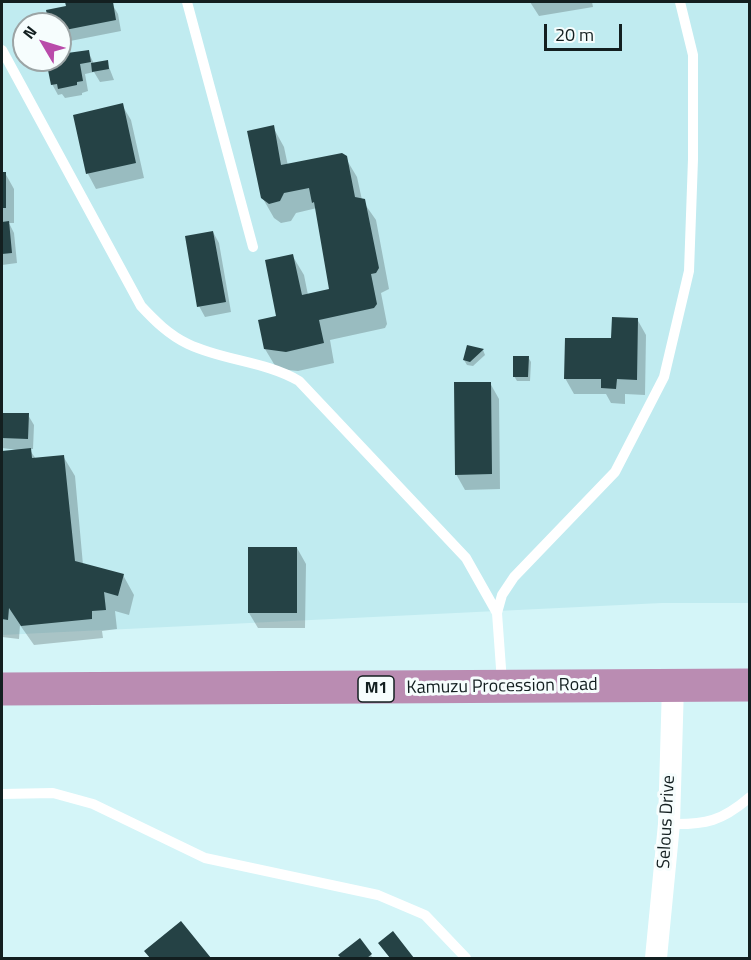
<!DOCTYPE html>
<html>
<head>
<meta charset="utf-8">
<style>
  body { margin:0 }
  #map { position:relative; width:751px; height:960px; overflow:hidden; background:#d4f5f8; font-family:"Titillium Web",sans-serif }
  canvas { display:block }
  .frame { position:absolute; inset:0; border:3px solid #131f20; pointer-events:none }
  .north { position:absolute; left:12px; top:12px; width:60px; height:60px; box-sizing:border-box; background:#f6fdfd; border:2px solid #9ba4a5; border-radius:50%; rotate:308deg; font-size:16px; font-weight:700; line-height:24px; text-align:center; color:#131f20 }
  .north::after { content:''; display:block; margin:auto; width:21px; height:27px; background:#b94baa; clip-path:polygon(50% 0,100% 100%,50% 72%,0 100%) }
  .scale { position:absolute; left:544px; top:24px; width:78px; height:27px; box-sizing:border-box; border:3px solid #131f20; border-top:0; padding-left:8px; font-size:18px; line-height:21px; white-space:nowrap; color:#131f20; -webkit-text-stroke:4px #f6fdfd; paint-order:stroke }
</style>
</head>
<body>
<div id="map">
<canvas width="751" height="960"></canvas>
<div class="frame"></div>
<div class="north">N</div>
<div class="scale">20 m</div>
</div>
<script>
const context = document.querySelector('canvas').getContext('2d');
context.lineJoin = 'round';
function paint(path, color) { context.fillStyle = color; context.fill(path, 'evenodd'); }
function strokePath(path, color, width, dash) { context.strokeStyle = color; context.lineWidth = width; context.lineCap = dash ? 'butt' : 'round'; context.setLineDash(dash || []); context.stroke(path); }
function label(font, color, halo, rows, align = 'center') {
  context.font = font + ' "Titillium Web",sans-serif'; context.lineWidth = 6; context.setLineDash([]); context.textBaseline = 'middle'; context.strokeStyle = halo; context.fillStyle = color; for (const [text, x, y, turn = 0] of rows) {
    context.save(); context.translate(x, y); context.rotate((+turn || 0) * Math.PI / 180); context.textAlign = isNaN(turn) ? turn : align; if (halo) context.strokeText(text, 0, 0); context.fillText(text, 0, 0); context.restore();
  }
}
paint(new Path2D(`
  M 2,2 L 749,2 L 749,603 L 662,603 L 2,635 ZM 24,24 L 60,24 L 60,60 L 24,60 Z`), '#c0ebf0');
paint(new Path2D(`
  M 67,2 L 112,4 L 118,14 L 121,31 L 60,43 L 60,24 L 50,24 L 68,8 Z
  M 530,2 L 592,2 L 593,7 L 539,16 Z
  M 88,51 L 94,64 L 107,62 L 114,80 L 100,82 L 94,72 L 85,74 L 88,91 L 82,93 L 82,95 L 65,98 L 62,94 L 58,95 L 52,84 L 48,60 L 60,60 L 60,56 Z
  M 122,105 L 131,120 L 144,178 L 96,189 L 88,174 Z
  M 273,127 L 284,147 L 288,166 L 345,157 L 357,177 L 362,200 L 376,220 L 389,289 L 381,293 L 387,324 L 385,328 L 330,340 L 334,363 L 298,371 L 277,369 L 265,349 L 278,317 L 292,255 L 304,275 L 308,295 L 331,290 L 317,208 L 296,213 L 291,221 L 281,223 L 274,218 L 262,197 Z
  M 2,173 L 5,173 L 14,189 L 14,223 L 9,223 L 14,233 L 17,263 L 2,265 Z
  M 213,232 L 219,243 L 231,312 L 205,317 L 199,306 Z
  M 637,319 L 646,335 L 645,395 L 625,394 L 625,404 L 611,403 L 606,394 L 574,394 L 565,378 Z
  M 468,347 L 483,350 L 485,355 L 473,366 L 467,365 L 464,360 Z
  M 528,357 L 531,362 L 530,381 L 517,381 L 514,376 Z
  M 490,383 L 499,399 L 500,489 L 465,490 L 456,474 Z
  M 2,414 L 28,415 L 34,425 L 33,449 L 29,449 L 36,459 L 63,456 L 75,476 L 83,565 L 123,575 L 134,595 L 129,615 L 115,611 L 117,629 L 102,631 L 103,638 L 34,645 L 20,625 L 19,639 L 2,637 L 2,452 L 18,450 L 2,448 Z
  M 297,548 L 306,564 L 305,628 L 258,628 L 249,613 Z
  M 181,923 L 209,958 L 150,958 L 146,951 Z
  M 360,941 L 373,958 L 342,958 L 340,956 Z`), '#0003');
paint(new Path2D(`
  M 65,2 L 113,2 L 116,20 L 60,31 L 60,24 L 49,24 L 46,10 L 66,6 Z
  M 89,50 L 91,62 L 80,64 L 83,81 L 77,82 L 77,85 L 58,89 L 57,84 L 51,85 L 46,60 L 60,60 L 60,54 Z
  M 108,60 L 109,69 L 92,72 L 91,63 Z
  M 123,103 L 136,163 L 86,174 L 73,115 Z
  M 274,125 L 281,165 L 342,153 L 347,156 L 355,197 L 365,199 L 379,268 L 376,273 L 371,274 L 377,304 L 374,308 L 319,320 L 324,343 L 286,352 L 264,349 L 258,320 L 276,316 L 265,260 L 293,254 L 302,295 L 329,289 L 314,202 L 312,203 L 309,188 L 284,193 L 280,201 L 269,204 L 261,198 L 247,131 Z
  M 2,172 L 6,172 L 6,208 L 2,208 Z
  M 9,221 L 12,253 L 2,254 L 2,222 Z
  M 213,231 L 226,302 L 197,307 L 185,236 Z
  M 612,317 L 638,318 L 637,380 L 617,379 L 616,389 L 601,388 L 601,379 L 564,379 L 565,338 L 611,338 Z
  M 467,345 L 484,349 L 470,362 L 463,360 Z
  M 513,356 L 529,356 L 528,377 L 513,377 Z
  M 454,382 L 491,382 L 492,474 L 455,475 Z
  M 2,413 L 29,413 L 28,439 L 2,438 Z
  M 31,448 L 32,458 L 64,455 L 75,561 L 124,574 L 118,596 L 104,592 L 106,610 L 92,611 L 92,619 L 21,626 L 9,608 L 8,620 L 2,619 L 2,451 Z
  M 248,547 L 297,547 L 297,613 L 248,613 Z
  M 181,921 L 211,958 L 150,958 L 144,951 Z
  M 393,931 L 414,958 L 390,958 L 378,943 Z
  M 360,938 L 372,954 L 367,958 L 341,958 L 338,955 Z`), '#254245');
strokePath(new Path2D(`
  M 187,2 L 253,247
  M 2,50 L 141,306 C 155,321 169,335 188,344 C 224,361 265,361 299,381 L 466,558 L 497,613 L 502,682
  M 497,613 L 502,595 L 514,577 L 615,472 L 664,377 L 689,271 L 693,159 L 693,55 L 680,2
  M 2,794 L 53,793 L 93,804 L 205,858 L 378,895 L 425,915 L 466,958
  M 669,824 C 706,825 722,821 750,797`), '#fff', 10);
strokePath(new Path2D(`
  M 656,958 L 669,824 L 673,685`), '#fff', 22);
strokePath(new Path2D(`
  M 2,689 L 750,685`), '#ba8cb2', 33);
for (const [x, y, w] of [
  [376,689,36]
]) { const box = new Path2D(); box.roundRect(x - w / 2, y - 13, w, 26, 4.5); context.fillStyle = '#f6fdfd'; context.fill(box); strokePath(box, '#131f20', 1.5); }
label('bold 16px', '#131f20', null, [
  ["M1",376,689]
]);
label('18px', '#131f20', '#f6fdfd', [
  ["Kamuzu Procession Road",502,687,-1],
  ["Selous Drive",667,822,-87]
]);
</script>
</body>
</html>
